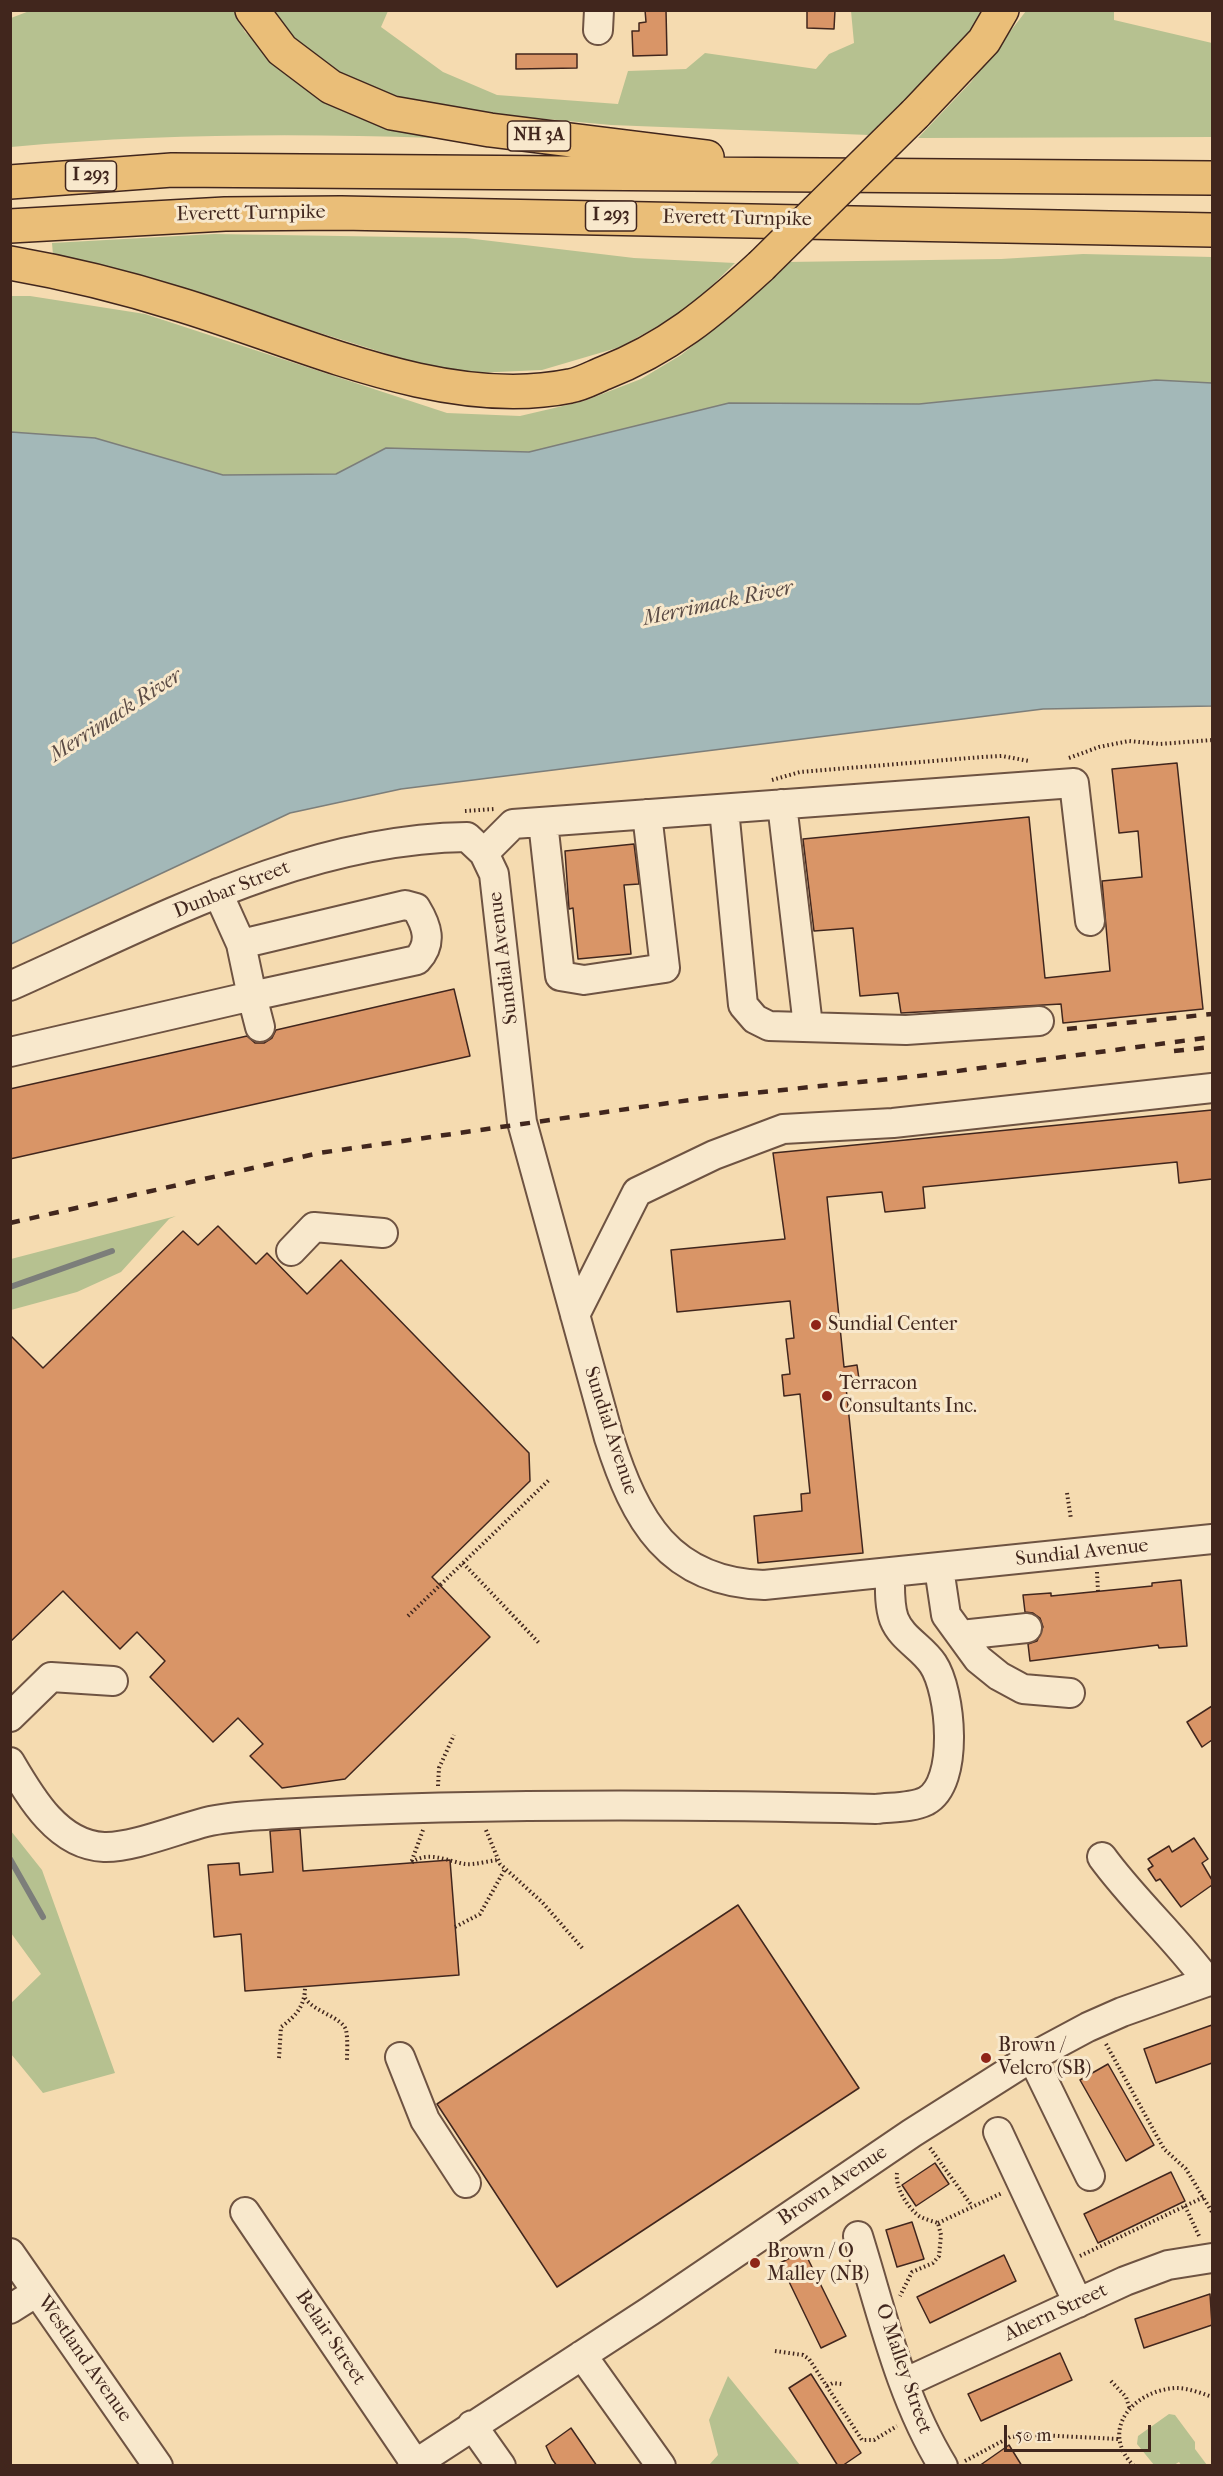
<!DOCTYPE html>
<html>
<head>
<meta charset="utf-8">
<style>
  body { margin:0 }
  #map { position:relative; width:1223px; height:2476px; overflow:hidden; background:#f5dbb0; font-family:"IM FELL French Canon",serif }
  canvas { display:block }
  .frame { position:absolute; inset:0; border:12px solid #41261d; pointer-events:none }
  .scale { position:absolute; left:1004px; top:2425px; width:147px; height:27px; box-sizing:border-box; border:3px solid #41261d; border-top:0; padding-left:8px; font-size:18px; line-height:21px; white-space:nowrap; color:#41261d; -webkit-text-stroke:4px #f8e8cc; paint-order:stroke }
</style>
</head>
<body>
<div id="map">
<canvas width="1223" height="2476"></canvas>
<div class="frame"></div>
<div class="scale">50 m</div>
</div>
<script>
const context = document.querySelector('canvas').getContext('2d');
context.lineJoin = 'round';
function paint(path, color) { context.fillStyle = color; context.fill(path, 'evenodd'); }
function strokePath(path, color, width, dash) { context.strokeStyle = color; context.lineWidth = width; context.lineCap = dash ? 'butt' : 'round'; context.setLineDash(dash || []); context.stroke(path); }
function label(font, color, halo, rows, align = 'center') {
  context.font = font + ' "IM FELL French Canon",serif'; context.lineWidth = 6; context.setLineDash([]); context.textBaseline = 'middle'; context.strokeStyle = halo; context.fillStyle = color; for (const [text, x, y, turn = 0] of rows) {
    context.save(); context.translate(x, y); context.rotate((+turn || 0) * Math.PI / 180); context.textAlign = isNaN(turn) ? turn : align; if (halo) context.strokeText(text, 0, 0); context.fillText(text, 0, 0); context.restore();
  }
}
paint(new Path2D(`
  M 32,10 L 234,11 L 245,32 L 313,94 L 434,138 C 293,133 151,134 11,147 L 11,18 Z
  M 269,11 L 388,11 L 381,27 L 443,72 L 497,95 L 618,104 L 628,71 L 686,69 L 705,53 L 816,69 L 829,54 L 854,43 L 851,11 L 991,11 L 956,55 L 869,135 L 611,125 L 415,107 L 344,82 L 282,34 Z
  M 1026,11 L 1114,11 L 1114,20 L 1212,43 L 1212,137 L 918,138 L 971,82 Z
  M 214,234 L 466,238 L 634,258 L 735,263 L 687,310 L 620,347 L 542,370 L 452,374 L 230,305 L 53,255 L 52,243 Z
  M 1083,254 L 1212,257 L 1212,383 L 1156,380 L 919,404 L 730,403 L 529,452 L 386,448 L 337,474 L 223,475 L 95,438 L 11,432 L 10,296 L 30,296 L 145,314 L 447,413 L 520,416 L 584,401 L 641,379 L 681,355 L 733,314 L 786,262 L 1001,259 Z
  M 176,1216 L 169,1219 L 121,1272 L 77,1292 L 11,1310 L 11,1259 Z
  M 11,1831 L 42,1870 L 115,2073 L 43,2093 L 11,2054 L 11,2003 L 41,1974 L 11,1933 Z
  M 728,2376 L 800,2465 L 709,2465 L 718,2455 L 709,2420 Z
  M 1169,2414 L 1175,2415 L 1195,2442 L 1195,2449 L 1207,2465 L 1181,2465 L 1179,2462 L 1174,2465 L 1154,2465 L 1137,2444 L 1138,2436 Z`), '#b6c190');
const water = new Path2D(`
  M 1156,380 L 1212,383 L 1212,706 L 1043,709 L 401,789 L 290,813 L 11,944 L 11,432 L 95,438 L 223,475 L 336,474 L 386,448 L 529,452 L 729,403 L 919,404 Z`);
paint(water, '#a3b8b8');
strokePath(water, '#7c7e7a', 1.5);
strokePath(new Path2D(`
  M 10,1287 L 112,1251
  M 10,1859 L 43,1917`), '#7c7e7a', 6);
const building = new Path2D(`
  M 645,10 L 666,10 L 667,55 L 633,56 L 632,31 L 639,31 L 639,23 L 646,22 Z
  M 807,10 L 835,10 L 834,29 L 807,28 Z
  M 516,54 L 577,54 L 577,68 L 516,69 Z
  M 1177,763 L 1203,1009 L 1063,1023 L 1061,1004 L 901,1013 L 898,993 L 860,996 L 853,928 L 814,931 L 803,839 L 1029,817 L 1045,978 L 1110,971 L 1102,881 L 1142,877 L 1138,831 L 1119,833 L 1112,769 Z
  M 634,844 L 639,884 L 624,885 L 631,954 L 578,959 L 573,908 L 569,909 L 565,851 Z
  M 454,989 L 470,1056 L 10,1159 L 10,1089 L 247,1036 L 255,1043 L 264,1043 L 272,1038 L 276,1030 Z
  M 1212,1110 L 1212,1179 L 1179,1183 L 1177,1162 L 923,1187 L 925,1208 L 885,1212 L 882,1192 L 827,1197 L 844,1367 L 857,1365 L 860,1386 L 846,1387 L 863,1553 L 758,1563 L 754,1516 L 802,1511 L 801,1494 L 810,1493 L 800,1394 L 784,1396 L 783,1385 L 782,1375 L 790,1374 L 786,1339 L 794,1338 L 790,1301 L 677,1312 L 671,1250 L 785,1239 L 773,1153 Z
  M 218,1226 L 256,1264 L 267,1253 L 307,1294 L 341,1260 L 529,1453 L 530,1481 L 432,1577 L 490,1637 L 345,1779 L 282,1788 L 250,1756 L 263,1744 L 238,1718 L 213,1742 L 150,1677 L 165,1661 L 137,1632 L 120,1649 L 63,1591 L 10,1642 L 10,1335 L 43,1368 L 183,1231 L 198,1245 Z
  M 1181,1580 L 1187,1646 L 1159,1648 L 1158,1645 L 1030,1661 L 1028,1644 L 1037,1641 L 1043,1627 L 1040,1618 L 1033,1613 L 1025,1612 L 1023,1595 L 1051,1593 L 1051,1596 L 1152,1586 L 1152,1583 Z
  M 1212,1706 L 1212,1740 L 1202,1747 L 1187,1722 Z
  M 300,1829 L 303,1871 L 450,1860 L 459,1975 L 245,1991 L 241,1934 L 214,1937 L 208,1865 L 239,1863 L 240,1875 L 273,1872 L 270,1831 Z
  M 1194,1838 L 1208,1859 L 1202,1863 L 1212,1880 L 1212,1885 L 1181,1907 L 1160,1879 L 1156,1881 L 1148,1869 L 1153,1866 L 1148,1859 L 1169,1846 L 1172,1852 Z
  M 738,1905 L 859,2088 L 557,2287 L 437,2104 Z
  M 1212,2025 L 1212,2063 L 1156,2083 L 1144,2049 Z
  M 1108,2064 L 1154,2145 L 1126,2161 L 1080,2080 Z
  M 935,2163 L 949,2184 L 916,2206 L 902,2185 Z
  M 1171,2172 L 1185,2201 L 1098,2243 L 1084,2214 Z
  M 912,2222 L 924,2259 L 897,2267 L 886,2230 Z
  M 804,2251 L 846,2336 L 821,2348 L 780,2263 Z
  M 1004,2255 L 1016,2281 L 930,2323 L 917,2297 Z
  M 1210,2294 L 1212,2325 L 1144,2348 L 1135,2319 Z
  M 1060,2353 L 1072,2380 L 981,2421 L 968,2394 Z
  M 811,2374 L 861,2453 L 842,2466 L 838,2466 L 789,2388 Z
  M 571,2428 L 597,2466 L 557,2466 L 552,2459 L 546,2446 Z
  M 1009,2445 L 1022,2466 L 979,2466 Z`);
paint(building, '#d99567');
strokePath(building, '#41261d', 1.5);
const minor = new Path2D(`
  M 598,30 L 599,10
  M 782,804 L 808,1026
  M 724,809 L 743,1005 L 755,1019 L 769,1026 L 906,1030 L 1039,1021
  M 543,822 L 560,976 L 584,980 L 665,968 L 647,814
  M 484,853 L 513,824 L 1074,783 L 1090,921
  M 241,944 L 405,905 L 416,908 C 427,926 433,943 417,960 L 252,996 L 260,1027
  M 10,986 C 156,921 303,839 467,837 L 484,853 L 494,874 L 522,1122 L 609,1438 C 635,1520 669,1582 764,1585 L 1212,1539
  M 10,1052 L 252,996 L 241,944 L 218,893
  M 291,1251 L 314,1227 L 383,1233
  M 575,1315 L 637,1192 L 714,1155 L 783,1129 L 893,1123 L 1212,1088
  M 939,1568 L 946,1615 L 978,1659 L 999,1676 L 1023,1689 L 1070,1693
  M 961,1635 L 1027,1628
  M 10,1717 L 51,1677 L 113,1681
  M 10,1762 C 31,1798 58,1845 104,1847 C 132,1848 178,1829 206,1822 C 230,1816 254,1816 278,1814 C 478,1803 676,1804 876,1809 C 891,1807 912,1808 926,1801 C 960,1783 951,1691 933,1664 C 922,1647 902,1639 894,1619 C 889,1605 890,1588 890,1573
  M 1102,1857 C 1134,1901 1176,1938 1208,1982
  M 400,2057 L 425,2120 L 466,2183
  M 1032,2057 L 1090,2176
  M 998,2132 L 1078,2303
  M 245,2212 L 415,2463
  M 858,2236 C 882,2313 900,2396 943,2466
  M 10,2253 L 158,2466
  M 10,2309 L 37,2292
  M 582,2355 L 661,2466
  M 904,2383 L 1125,2281 L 1168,2265 L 1212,2258
  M 472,2425 L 501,2466
  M 412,2466 L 650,2311 L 912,2133 L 1032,2057 L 1088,2027 L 1122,2012 L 1212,1980`);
const highway = new Path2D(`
  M 252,10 L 282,50 L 331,87 L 392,113 L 490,130 L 707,157
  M 915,114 L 984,41 L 1002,10
  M 10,182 L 172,170 L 1212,178
  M 10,226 L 225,214 L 341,213 L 1212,230
  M 10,263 C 67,273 124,287 178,304 C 298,340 443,412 570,386 C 582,384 594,377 604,373 C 668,348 711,312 761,266`);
strokePath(minor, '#6e5342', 32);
strokePath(highway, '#41261d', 36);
strokePath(new Path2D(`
  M 1069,758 L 1099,747 L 1129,741 L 1160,744 L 1212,740
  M 772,780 L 800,772 L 982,757 L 1002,756 L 1029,761
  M 465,811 L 494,809
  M 1067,1493 L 1071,1519
  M 463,1563 L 540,1644
  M 1097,1572 L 1098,1591
  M 408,1616 L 549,1480
  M 438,1786 L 439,1768 L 454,1735
  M 423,1830 L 411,1863 C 428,1850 447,1861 465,1864 C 475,1865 488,1861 498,1860
  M 486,1830 L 500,1864 L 542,1902 L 583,1949
  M 455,1927 L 480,1914 L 505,1869
  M 305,1998 C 314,2012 342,2017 346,2030 C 348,2039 347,2051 347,2060
  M 1106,2044 L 1164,2149 L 1186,2169 L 1212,2212
  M 279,2058 L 281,2027 C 296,2016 305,2006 305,1987
  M 930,2148 L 972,2206
  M 897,2173 C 895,2187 907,2207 919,2216 C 924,2219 932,2221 938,2223 L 941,2235 L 939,2256 L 933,2263 L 912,2272 L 900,2296
  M 1185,2206 L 1200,2238
  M 938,2223 L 1002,2193
  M 1080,2256 L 1204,2197
  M 775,2351 L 803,2355 L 809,2359 L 862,2440 L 874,2440 L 897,2426
  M 1111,2381 L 1126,2397 L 1130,2410
  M 827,2386 L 833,2383 L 842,2384
  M 965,2461 L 1010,2437 L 1039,2435 L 1118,2439
  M 1134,2466 C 1098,2430 1134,2390 1176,2388 C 1188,2388 1201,2393 1212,2397`), '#41261d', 4, [1.5, 3]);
strokePath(minor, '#f8e8cc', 28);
strokePath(highway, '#eabe78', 33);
strokePath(new Path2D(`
  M 1067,1029 L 1212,1014
  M 1174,1051 L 1212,1047
  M 10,1223 L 319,1153 L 704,1098 L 928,1075 L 1212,1037`), '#41261d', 4.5, [10, 10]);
const highwayBridge = new Path2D(`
  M 761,266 L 915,114`);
strokePath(highwayBridge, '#41261d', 36, []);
strokePath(highwayBridge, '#eabe78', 33);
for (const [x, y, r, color] of [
  [816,1325,6,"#8f2418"],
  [827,1396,6,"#8f2418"],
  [986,2058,6,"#8f2418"],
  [755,2263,6,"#8f2418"]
]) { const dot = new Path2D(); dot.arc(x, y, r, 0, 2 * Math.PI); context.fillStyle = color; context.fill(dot); strokePath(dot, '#f8e8cc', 2); }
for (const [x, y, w] of [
  [539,136,63],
  [91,176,51],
  [611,216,51]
]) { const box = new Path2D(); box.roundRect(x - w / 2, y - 15, w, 30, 4.5); context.fillStyle = '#f8e8cc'; context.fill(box); strokePath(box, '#41261d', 1.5); }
label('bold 18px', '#41261d', null, [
  ["NH 3A",539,136],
  ["I 293",91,176],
  ["I 293",611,216]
]);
label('20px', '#41261d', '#f8e8cc', [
  ["Everett Turnpike",251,214,-1],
  ["Everett Turnpike",737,219,1],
  ["Dunbar Street",232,890,-22],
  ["Sundial Avenue",504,958,-97],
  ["Sundial Avenue",610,1431,72],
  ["Sundial Avenue",1082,1553,-6],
  ["Brown Avenue",833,2186,-34],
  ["Ahern Street",1056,2313,-25],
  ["Belair Street",330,2338,56],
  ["Westland Avenue",84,2359,55],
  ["O Malley Street",903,2369,71]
]);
label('20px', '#41261d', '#f8e8cc', [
  ["Sundial Center",828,1325],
  ["Terracon",839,1384],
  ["Consultants Inc.",839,1407],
  ["Brown /",998,2046],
  ["Velcro (SB)",998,2069],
  ["Brown / O",767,2252],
  ["Malley (NB)",767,2275]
], 'left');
label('italic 21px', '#5a4a44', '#f8e8cc', [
  ["Merrimack River",718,604,-12],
  ["Merrimack River",116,716,-33]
]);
</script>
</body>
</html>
